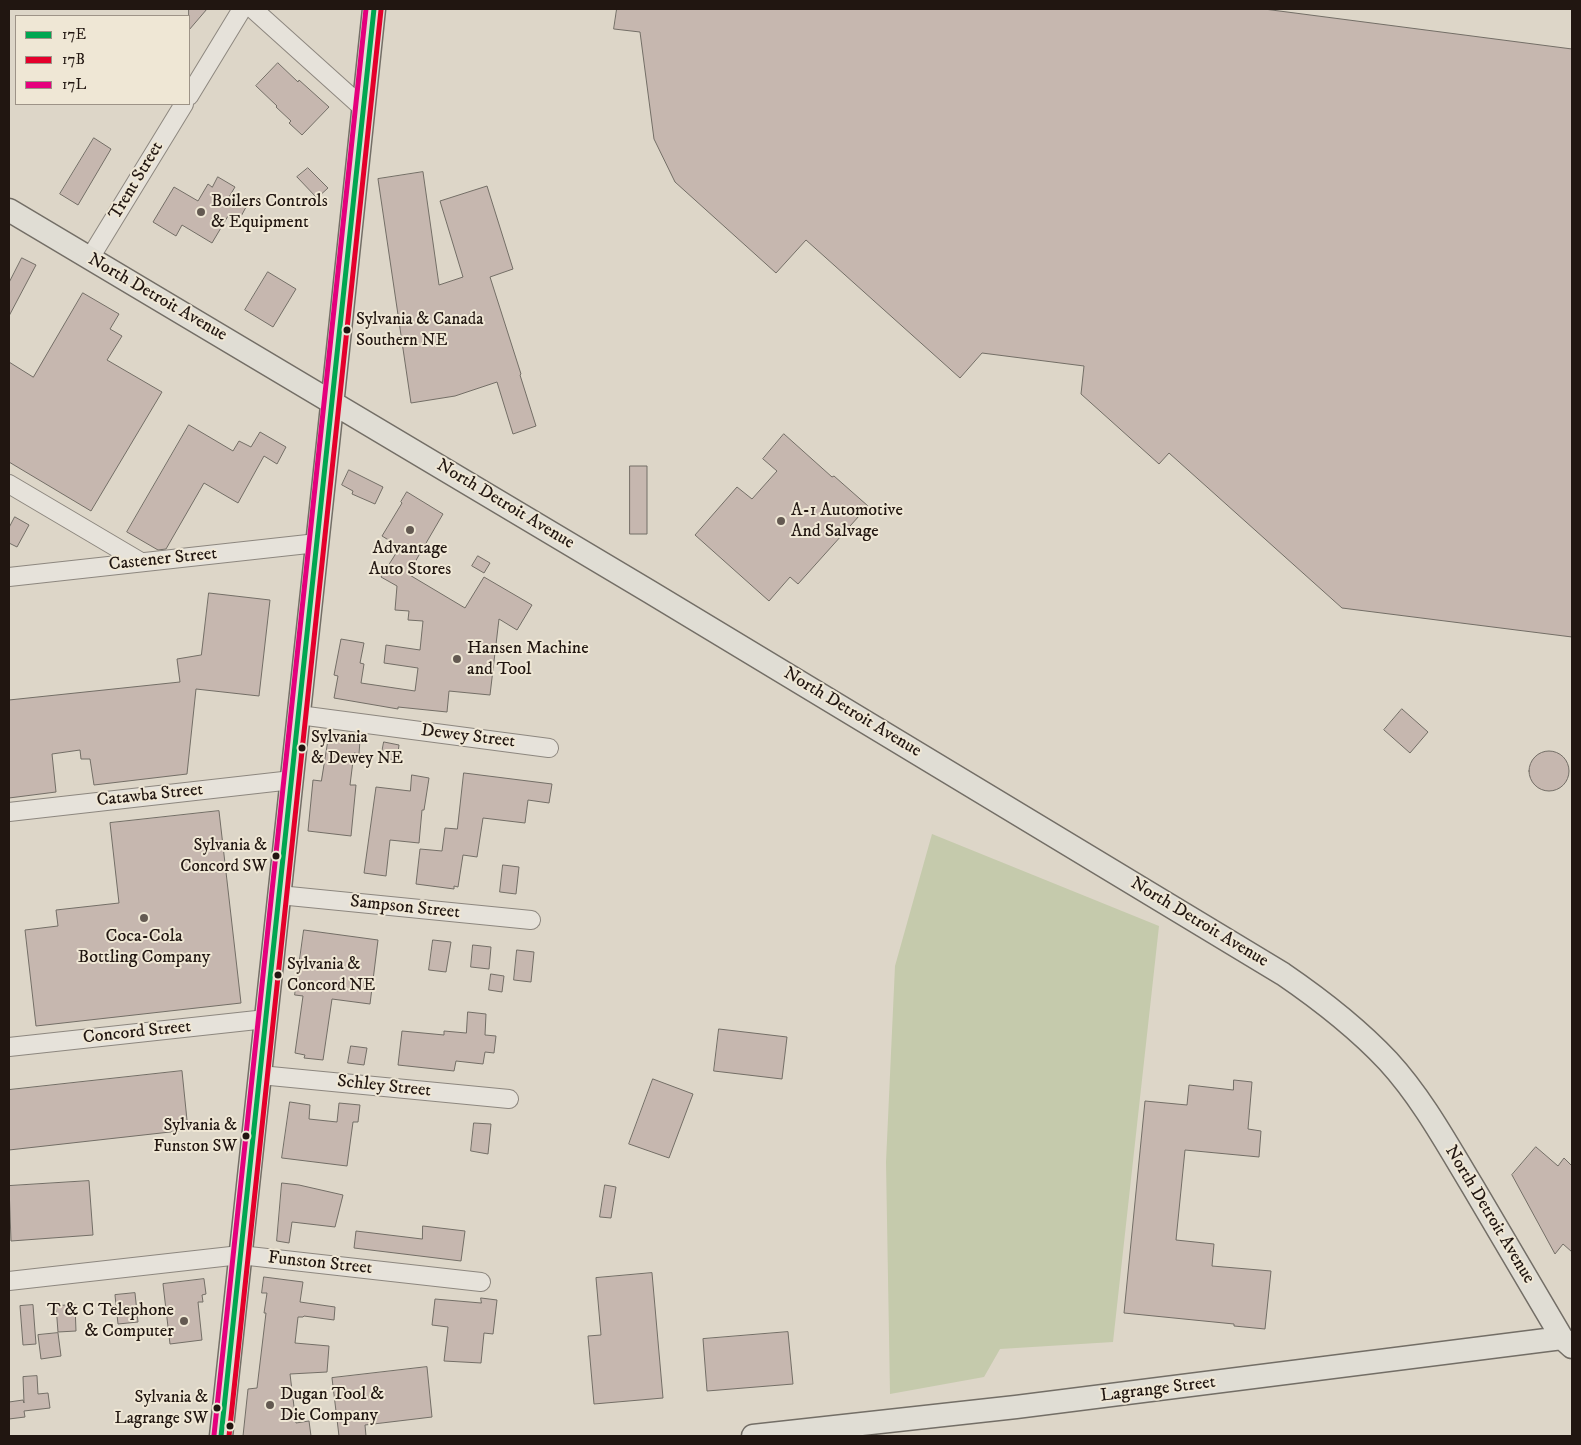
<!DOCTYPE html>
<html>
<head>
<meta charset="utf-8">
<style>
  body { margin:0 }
  #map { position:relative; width:1581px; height:1445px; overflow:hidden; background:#ddd6c8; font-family:"IM FELL DW Pica",serif }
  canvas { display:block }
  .frame { position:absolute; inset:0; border:10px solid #211611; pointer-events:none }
  .legend { position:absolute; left:15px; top:15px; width:175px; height:90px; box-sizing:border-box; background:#efe7d5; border:1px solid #9d9387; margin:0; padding:6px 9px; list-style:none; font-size:15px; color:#211611 }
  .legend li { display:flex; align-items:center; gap:10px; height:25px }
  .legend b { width:25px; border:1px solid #9d9387 }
</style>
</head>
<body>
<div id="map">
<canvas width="1581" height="1445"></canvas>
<div class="frame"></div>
<ul class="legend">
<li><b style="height:6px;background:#00a651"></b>17E</li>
<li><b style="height:6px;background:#e4002b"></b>17B</li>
<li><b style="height:6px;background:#e5007d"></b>17L</li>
</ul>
</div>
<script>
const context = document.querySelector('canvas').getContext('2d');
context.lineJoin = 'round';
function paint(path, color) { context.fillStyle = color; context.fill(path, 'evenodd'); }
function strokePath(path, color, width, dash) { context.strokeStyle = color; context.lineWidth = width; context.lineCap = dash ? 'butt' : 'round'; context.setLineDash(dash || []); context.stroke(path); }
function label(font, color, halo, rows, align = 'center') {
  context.font = font + ' "IM FELL DW Pica",serif'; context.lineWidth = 4; context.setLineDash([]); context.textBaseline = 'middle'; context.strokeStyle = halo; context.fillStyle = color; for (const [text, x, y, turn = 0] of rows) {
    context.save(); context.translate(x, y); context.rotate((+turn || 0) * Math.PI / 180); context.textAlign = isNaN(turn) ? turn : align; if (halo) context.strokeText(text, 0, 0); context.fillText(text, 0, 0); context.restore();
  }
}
paint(new Path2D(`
  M 932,834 L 1159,926 L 1113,1342 L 1000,1349 L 984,1377 L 890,1394 L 886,1162 L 895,966 Z`), '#c5caac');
const building = new Path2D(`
  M 189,9 L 207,9 L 189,30 Z
  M 617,9 L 1264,9 L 1572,49 L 1572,637 L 1342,608 L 1169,453 L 1159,464 L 1081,394 L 1084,366 L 982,353 L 960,378 L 806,240 L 776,273 L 675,182 L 654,139 L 640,32 L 614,29 Z
  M 278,63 L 298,82 L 299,80 L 329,107 L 302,135 L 289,123 L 291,121 L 276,107 L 277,106 L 256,86 Z
  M 94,138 L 111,149 L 78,205 L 60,194 Z
  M 308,168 L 328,188 L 317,198 L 297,177 Z
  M 423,172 L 439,285 L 463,277 L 440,201 L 487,186 L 513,269 L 490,277 L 521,374 L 520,375 L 536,426 L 513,434 L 497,382 L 455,396 L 411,403 L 378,179 Z
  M 218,177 L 235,187 L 229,197 L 246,207 L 238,222 L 228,216 L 212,243 L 182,225 L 176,236 L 153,222 L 174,187 L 198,201 L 208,184 L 212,187 Z
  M 22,258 L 36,265 L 9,316 L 9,283 Z
  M 268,272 L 296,289 L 273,327 L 245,310 Z
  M 83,293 L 119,314 L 110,329 L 122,336 L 107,360 L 162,392 L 91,511 L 9,462 L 9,362 L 33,377 Z
  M 189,425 L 233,451 L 239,441 L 251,447 L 260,432 L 286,447 L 277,464 L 264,456 L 238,503 L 204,483 L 166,549 L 158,550 L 127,532 Z
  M 784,434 L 832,477 L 834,476 L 868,506 L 798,584 L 790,577 L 769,601 L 695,535 L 737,487 L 752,499 L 777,471 L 763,459 Z
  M 630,466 L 647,466 L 647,534 L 630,534 Z
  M 349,470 L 383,487 L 375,504 L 352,494 L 353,491 L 342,485 Z
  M 407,492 L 443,514 L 408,574 L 465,608 L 484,577 L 532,605 L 517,630 L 499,619 L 490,695 L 449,691 L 447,712 L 398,707 L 398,709 L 334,698 L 338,676 L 334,675 L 341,639 L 364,643 L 360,663 L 364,664 L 361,683 L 415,691 L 418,668 L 384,663 L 386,645 L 420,650 L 423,621 L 408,620 L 409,611 L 395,610 L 397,586 L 381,577 L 400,547 L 382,536 L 402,503 L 401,502 Z
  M 15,517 L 29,525 L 17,547 L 9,543 L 9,528 Z
  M 478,556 L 490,563 L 484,573 L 472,566 Z
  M 209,593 L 270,600 L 259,696 L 196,689 L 187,774 L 94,785 L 90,759 L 81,759 L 80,750 L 52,754 L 56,792 L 9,798 L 9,700 L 180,682 L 177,659 L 201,655 Z
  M 1402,709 L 1428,732 L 1410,753 L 1384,730 Z
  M 329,736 L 360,740 L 359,754 L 354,753 L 350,785 L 356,785 L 351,836 L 308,831 L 313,780 L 321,781 Z
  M 384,742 L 399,745 L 397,760 L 381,758 Z
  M1529 771a20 20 0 1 1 40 0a20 20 0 1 1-40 0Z
  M 464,773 L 552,784 L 549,803 L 528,800 L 525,823 L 483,818 L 477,857 L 463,855 L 458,887 L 454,886 L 454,889 L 416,884 L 420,849 L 442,851 L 445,828 L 457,829 Z
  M 412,775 L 429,778 L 424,810 L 422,810 L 419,843 L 390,840 L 386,876 L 364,873 L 376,787 L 410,791 Z
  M 219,811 L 241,1003 L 36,1026 L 25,930 L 58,926 L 56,910 L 119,903 L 110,823 Z
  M 503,865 L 519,867 L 516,894 L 500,892 Z
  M 304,930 L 378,940 L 370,1004 L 332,999 L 323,1060 L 304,1058 L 305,1055 L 295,1053 L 303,996 L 295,995 Z
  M 433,940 L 451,942 L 446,972 L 429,970 Z
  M 473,945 L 491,947 L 489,969 L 471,967 Z
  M 517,950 L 534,952 L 531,982 L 514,980 Z
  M 491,974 L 504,976 L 502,992 L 489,990 Z
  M 468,1012 L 486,1014 L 485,1035 L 496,1036 L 494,1053 L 485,1052 L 483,1064 L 456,1061 L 454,1071 L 398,1065 L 402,1031 L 444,1035 L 444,1031 L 466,1033 Z
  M 719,1029 L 787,1037 L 782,1079 L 714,1071 Z
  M 351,1046 L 367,1048 L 364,1065 L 348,1063 Z
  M 182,1071 L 188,1130 L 9,1150 L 9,1090 Z
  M 653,1079 L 693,1094 L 669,1158 L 629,1144 Z
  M 1234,1080 L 1252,1082 L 1248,1129 L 1261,1131 L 1259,1157 L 1185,1150 L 1176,1240 L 1214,1244 L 1212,1266 L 1271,1271 L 1265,1329 L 1234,1326 L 1234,1324 L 1124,1313 L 1145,1101 L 1187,1105 L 1189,1085 L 1233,1090 Z
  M 290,1102 L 310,1105 L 309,1119 L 337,1122 L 339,1103 L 360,1105 L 358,1122 L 353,1122 L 347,1166 L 282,1158 Z
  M 474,1123 L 491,1124 L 488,1154 L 471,1151 Z
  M 1536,1147 L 1558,1166 L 1564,1158 L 1572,1166 L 1572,1252 L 1563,1244 L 1555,1254 L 1512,1175 Z
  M 89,1181 L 93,1235 L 11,1241 L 9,1186 Z
  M 282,1183 L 299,1185 L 343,1195 L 335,1227 L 292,1222 L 289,1243 L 277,1241 Z
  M 605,1185 L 616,1187 L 611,1218 L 600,1217 Z
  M 423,1226 L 465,1231 L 461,1261 L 354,1248 L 356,1231 L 422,1239 Z
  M 652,1273 L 663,1398 L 594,1404 L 588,1336 L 601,1335 L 596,1278 Z
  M 264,1277 L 303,1282 L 300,1302 L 335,1307 L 334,1320 L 304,1316 L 303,1317 L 298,1317 L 295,1343 L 329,1346 L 327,1372 L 290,1374 L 296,1423 L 309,1421 L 311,1436 L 243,1436 L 248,1389 L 257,1388 L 266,1313 L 264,1313 L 267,1293 L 262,1293 Z
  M 204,1279 L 206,1294 L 202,1295 L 203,1302 L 198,1302 L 202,1340 L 170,1344 L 163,1284 Z
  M 135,1293 L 138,1322 L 118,1324 L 115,1295 Z
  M 481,1298 L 497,1300 L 493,1334 L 484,1333 L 481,1363 L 444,1361 L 448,1327 L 432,1325 L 435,1299 L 481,1303 Z
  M 33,1305 L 36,1344 L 23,1345 L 20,1306 Z
  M 75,1305 L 76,1331 L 58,1332 L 56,1306 Z
  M 788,1332 L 793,1384 L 707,1391 L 703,1339 Z
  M 58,1333 L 61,1356 L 41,1359 L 38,1335 Z
  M 427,1367 L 432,1417 L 365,1425 L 366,1436 L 339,1436 L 332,1378 Z
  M 37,1376 L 38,1394 L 48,1393 L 50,1408 L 24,1411 L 25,1417 L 9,1419 L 9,1402 L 23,1400 L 24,1403 L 23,1377 Z`);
paint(building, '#c6b7af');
strokePath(building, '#736e66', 1);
const minor = new Path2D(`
  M 253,9 L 363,108
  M 189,96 L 242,9
  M 90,258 L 184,104
  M 9,484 L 141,562
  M 9,577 L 317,543
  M 299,715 L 549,748
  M 9,812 L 292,780
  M 279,895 L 531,920
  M 9,1047 L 266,1019
  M 260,1075 L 509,1099
  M 9,1281 L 240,1255 L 481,1282`);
const major = new Path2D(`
  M 9,210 C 435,463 860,716 1283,974 C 1321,1000 1357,1028 1388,1061 C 1422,1098 1447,1144 1473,1187 C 1502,1237 1532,1287 1562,1338 L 1572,1347
  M 221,1436 L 329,434 L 374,9
  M 753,1436 L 1016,1407 L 1562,1338`);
strokePath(minor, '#8d877f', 20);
strokePath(major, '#736e66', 25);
strokePath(minor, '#e6e2da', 18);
strokePath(major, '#e0ddd4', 22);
strokePath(new Path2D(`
  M 221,1436 L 374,9`), '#00a651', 5);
strokePath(new Path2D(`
  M 229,1436 L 381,10`), '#e4002b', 5);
strokePath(new Path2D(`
  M 214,1435 L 366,9`), '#e5007d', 5);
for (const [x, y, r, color] of [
  [201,212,5,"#635951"],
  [347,330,4.5,"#211611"],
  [781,521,5,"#635951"],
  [410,530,5,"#635951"],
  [457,659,5,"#635951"],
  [302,748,4.5,"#211611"],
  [276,856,4.5,"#211611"],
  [144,918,5,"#635951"],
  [278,975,4.5,"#211611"],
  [246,1136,4.5,"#211611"],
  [184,1321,5,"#635951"],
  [270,1405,5,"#635951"],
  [217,1408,4.5,"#211611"],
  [230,1426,4.5,"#211611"]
]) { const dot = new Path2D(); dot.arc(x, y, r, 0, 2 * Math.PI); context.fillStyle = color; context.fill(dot); strokePath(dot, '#efe7d5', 2); }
label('17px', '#211611', '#efe7d5', [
  ["Sylvania & Canada",356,320],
  ["Southern NE",356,341],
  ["Sylvania",311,738],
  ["& Dewey NE",311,759],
  ["Sylvania &",267,846,"right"],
  ["Concord SW",267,867,"right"],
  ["Sylvania &",287,965],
  ["Concord NE",287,986],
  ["Sylvania &",237,1126,"right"],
  ["Funston SW",237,1147,"right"],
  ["Sylvania &",208,1398,"right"],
  ["Lagrange SW",208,1419,"right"]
], 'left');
label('18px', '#211611', '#efe7d5', [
  ["Trent Street",137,181,-59],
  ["North Detroit Avenue",157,298,30],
  ["North Detroit Avenue",505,505,31],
  ["Castener Street",163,560,-6],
  ["North Detroit Avenue",852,713,31],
  ["Dewey Street",468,737,7],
  ["Catawba Street",150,796,-6],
  ["Sampson Street",405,908,6],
  ["North Detroit Avenue",1199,923,31],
  ["Concord Street",137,1033,-6],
  ["Schley Street",384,1087,6],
  ["North Detroit Avenue",1489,1215,59],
  ["Funston Street",320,1264,6],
  ["Lagrange Street",1158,1390,-7]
]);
label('18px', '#211611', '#efe7d5', [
  ["Boilers Controls",211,202],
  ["& Equipment",211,223],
  ["A-1 Automotive",791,511],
  ["And Salvage",791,532],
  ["Advantage",410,549,"center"],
  ["Auto Stores",410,570,"center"],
  ["Hansen Machine",467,649],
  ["and Tool",467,670],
  ["Coca-Cola",144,937,"center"],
  ["Bottling Company",144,958,"center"],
  ["T & C Telephone",174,1311,"right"],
  ["& Computer",174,1332,"right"],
  ["Dugan Tool &",280,1395],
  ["Die Company",280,1416]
], 'left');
</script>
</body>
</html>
